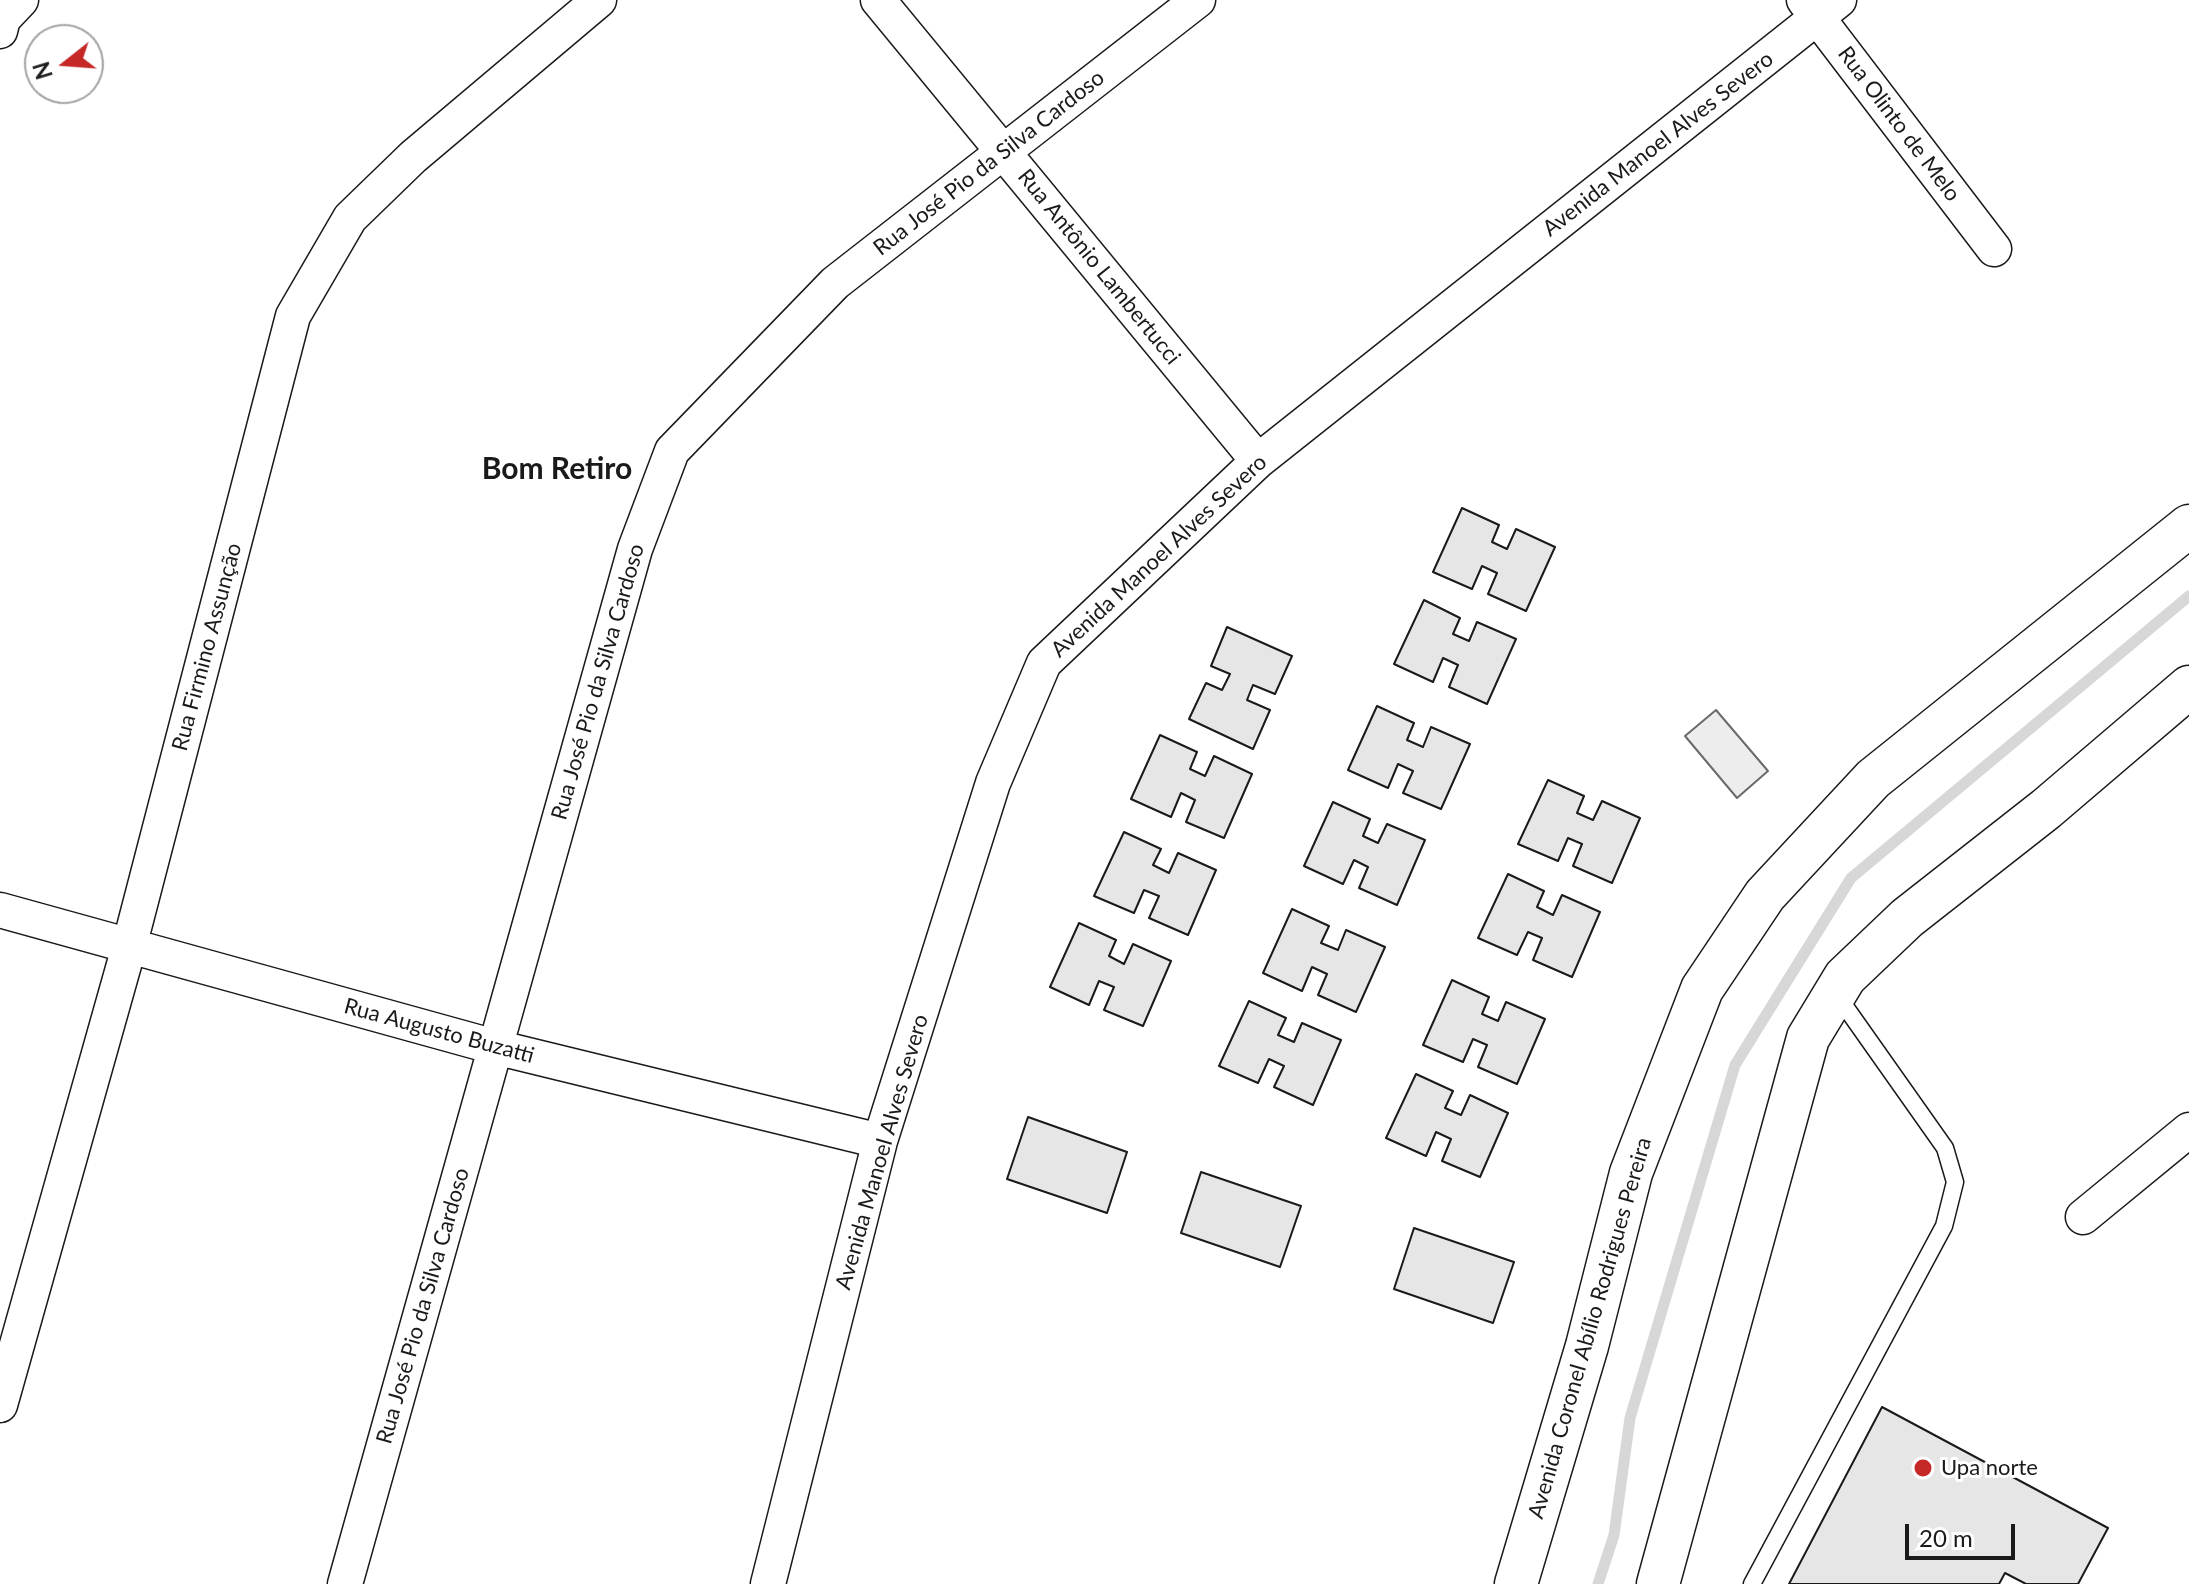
<!DOCTYPE html>
<html>
<head>
<meta charset="utf-8">
<style>
  body { margin:0 }
  #map { position:relative; width:2189px; height:1584px; overflow:hidden; background:#fff; font-family:Lato,sans-serif }
  canvas { display:block }
  .north { position:absolute; left:24px; top:24px; width:80px; height:80px; box-sizing:border-box; background:#fff; border:2px solid #a3a3a3; border-radius:50%; rotate:253deg; font-size:22px; font-weight:700; line-height:32px; text-align:center; color:#1a1a1a }
  .north::after { content:''; display:block; margin:auto; width:28px; height:36px; background:#c62828; clip-path:polygon(50% 0,100% 100%,50% 72%,0 100%) }
  .scale { position:absolute; left:1905px; top:1524px; width:110px; height:36px; box-sizing:border-box; border:4px solid #1a1a1a; border-top:0; padding-left:10px; font-size:24px; line-height:28px; white-space:nowrap; color:#1a1a1a; -webkit-text-stroke:6px #fff; paint-order:stroke }
</style>
</head>
<body>
<div id="map">
<canvas width="2189" height="1584"></canvas>
<div class="north">N</div>
<div class="scale">20 m</div>
</div>
<script>
const context = document.querySelector('canvas').getContext('2d');
context.lineJoin = 'round';
function paint(path, color) { context.fillStyle = color; context.fill(path, 'evenodd'); }
function strokePath(path, color, width, dash) { context.strokeStyle = color; context.lineWidth = width; context.lineCap = dash ? 'butt' : 'round'; context.setLineDash(dash || []); context.stroke(path); }
function label(font, color, halo, rows, align = 'center') {
  context.font = font + ' Lato,sans-serif'; context.lineWidth = 6; context.setLineDash([]); context.textBaseline = 'middle'; context.strokeStyle = halo; context.fillStyle = color; for (const [text, x, y, turn = 0] of rows) {
    context.save(); context.translate(x, y); context.rotate((+turn || 0) * Math.PI / 180); context.textAlign = isNaN(turn) ? turn : align; if (halo) context.strokeText(text, 0, 0); context.fillText(text, 0, 0); context.restore();
  }
}
const built = new Path2D(`
  M 1716,710 L 1768,771 L 1737,798 L 1685,736 Z`);
paint(built, '#ededed');
strokePath(built, '#6a6a6a', 2);
strokePath(new Path2D(`
  M 1598,1584 L 1614,1535 L 1630,1418 L 1735,1065 L 1851,878 L 2189,596`), '#d7d7d7', 11);
const building = new Path2D(`
  M 1462,508 L 1499,525 L 1492,542 L 1507,549 L 1516,529 L 1555,547 L 1526,611 L 1488,594 L 1497,573 L 1482,566 L 1472,589 L 1433,572 Z
  M 1424,600 L 1460,618 L 1453,634 L 1469,641 L 1477,622 L 1516,639 L 1487,704 L 1449,687 L 1458,665 L 1443,658 L 1433,682 L 1394,664 Z
  M 1227,627 L 1292,656 L 1275,694 L 1253,685 L 1247,700 L 1270,710 L 1253,749 L 1189,719 L 1206,683 L 1222,690 L 1230,674 L 1211,666 Z
  M 1377,706 L 1414,723 L 1407,740 L 1423,747 L 1431,727 L 1470,744 L 1441,809 L 1403,793 L 1413,771 L 1398,764 L 1388,788 L 1348,770 Z
  M 1160,735 L 1197,752 L 1190,769 L 1205,776 L 1214,756 L 1252,774 L 1224,838 L 1186,822 L 1195,800 L 1181,793 L 1171,817 L 1131,799 Z
  M 1548,780 L 1584,796 L 1577,813 L 1593,820 L 1602,801 L 1640,818 L 1612,883 L 1573,866 L 1582,844 L 1568,838 L 1558,861 L 1518,844 Z
  M 1333,802 L 1370,819 L 1363,836 L 1378,843 L 1387,824 L 1425,840 L 1397,905 L 1359,888 L 1368,867 L 1354,860 L 1343,884 L 1304,866 Z
  M 1124,832 L 1161,849 L 1153,865 L 1169,873 L 1178,853 L 1216,870 L 1188,935 L 1149,918 L 1159,896 L 1144,890 L 1134,913 L 1094,896 Z
  M 1508,874 L 1544,891 L 1537,907 L 1553,915 L 1562,895 L 1600,912 L 1572,977 L 1533,960 L 1542,938 L 1528,932 L 1517,955 L 1478,938 Z
  M 1292,909 L 1329,926 L 1321,943 L 1338,950 L 1346,930 L 1385,947 L 1356,1012 L 1318,995 L 1327,974 L 1312,967 L 1302,991 L 1263,973 Z
  M 1079,923 L 1116,940 L 1109,956 L 1124,964 L 1133,944 L 1171,961 L 1143,1026 L 1104,1010 L 1114,987 L 1099,981 L 1089,1005 L 1050,987 Z
  M 1452,980 L 1489,997 L 1482,1014 L 1498,1021 L 1506,1002 L 1545,1019 L 1517,1084 L 1478,1067 L 1487,1045 L 1473,1039 L 1463,1062 L 1423,1045 Z
  M 1249,1001 L 1286,1018 L 1278,1035 L 1294,1042 L 1302,1023 L 1341,1040 L 1313,1105 L 1274,1087 L 1284,1066 L 1269,1059 L 1258,1083 L 1219,1066 Z
  M 1416,1074 L 1453,1091 L 1445,1108 L 1461,1115 L 1470,1095 L 1508,1113 L 1480,1177 L 1442,1161 L 1451,1139 L 1436,1132 L 1426,1156 L 1386,1138 Z
  M 1028,1117 L 1127,1152 L 1107,1213 L 1007,1179 Z
  M 1201,1172 L 1301,1206 L 1280,1267 L 1181,1233 Z
  M 1414,1228 L 1514,1262 L 1493,1323 L 1394,1289 Z
  M 1882,1407 L 2108,1528 L 2078,1584 L 2026,1584 L 2005,1573 L 1999,1584 L 1789,1584 Z`);
paint(building, '#e6e6e6');
strokePath(building, '#1a1a1a', 2);
const service = new Path2D(`
  M 1752,1584 L 1944,1226 L 1955,1182 L 1945,1148 L 1837,995`);
const minor = new Path2D(`
  M 878,0 L 1258,461
  M 1804,0 L 1994,249
  M 0,31 L 3,19 L 21,0
  M 0,910 L 495,1047 L 880,1141
  M 2083,1217 L 2189,1130
  M 0,1405 L 129,947 L 293,316 L 350,218 L 413,157 L 599,0
  M 345,1584 L 635,549 L 672,451 L 835,283 L 1198,0
  M 768,1584 L 880,1141 L 993,783 L 1044,663 L 1258,461 L 1839,0`);
const tertiary = new Path2D(`
  M 1516,1584 L 1587,1346 L 1631,1173 L 1702,989 L 1765,895 L 1873,779 L 2189,526
  M 1658,1584 L 1808,1038 L 1845,977 L 1907,918 L 2046,809 L 2189,687`);
strokePath(service, '#1a1a1a', 19);
strokePath(minor, '#1a1a1a', 37);
strokePath(tertiary, '#1a1a1a', 45);
strokePath(service, '#fff', 16);
strokePath(minor, '#fff', 34);
strokePath(tertiary, '#fff', 42);
for (const [x, y, r, color] of [
  [1923,1468,10,"#c62828"]
]) { const dot = new Path2D(); dot.arc(x, y, r, 0, 2 * Math.PI); context.fillStyle = color; context.fill(dot); strokePath(dot, '#fff', 3); }
label('22px', '#1a1a1a', '#fff', [
  ["Rua Olinto de Melo",1899,124,53],
  ["Avenida Manoel Alves Severo",1658,144,-38],
  ["Rua José Pio da Silva Cardoso",989,163,-38],
  ["Rua Antônio Lambertucci",1099,267,51],
  ["Avenida Manoel Alves Severo",1159,556,-43],
  ["Rua Firmino Assunção",207,647,-75],
  ["Rua José Pio da Silva Cardoso",598,682,-74],
  ["Rua Augusto Buzatti",439,1031,15],
  ["Avenida Manoel Alves Severo",882,1152,-74],
  ["Rua José Pio da Silva Cardoso",423,1306,-74],
  ["Avenida Coronel Abílio Rodrigues Pereira",1590,1328,-74]
]);
label('22px', '#1a1a1a', '#fff', [
  ["Upa norte",1941,1468]
], 'left');
label('bold 30px', '#1a1a1a', '#fff', [
  ["Bom Retiro",557,469]
]);
</script>
</body>
</html>
